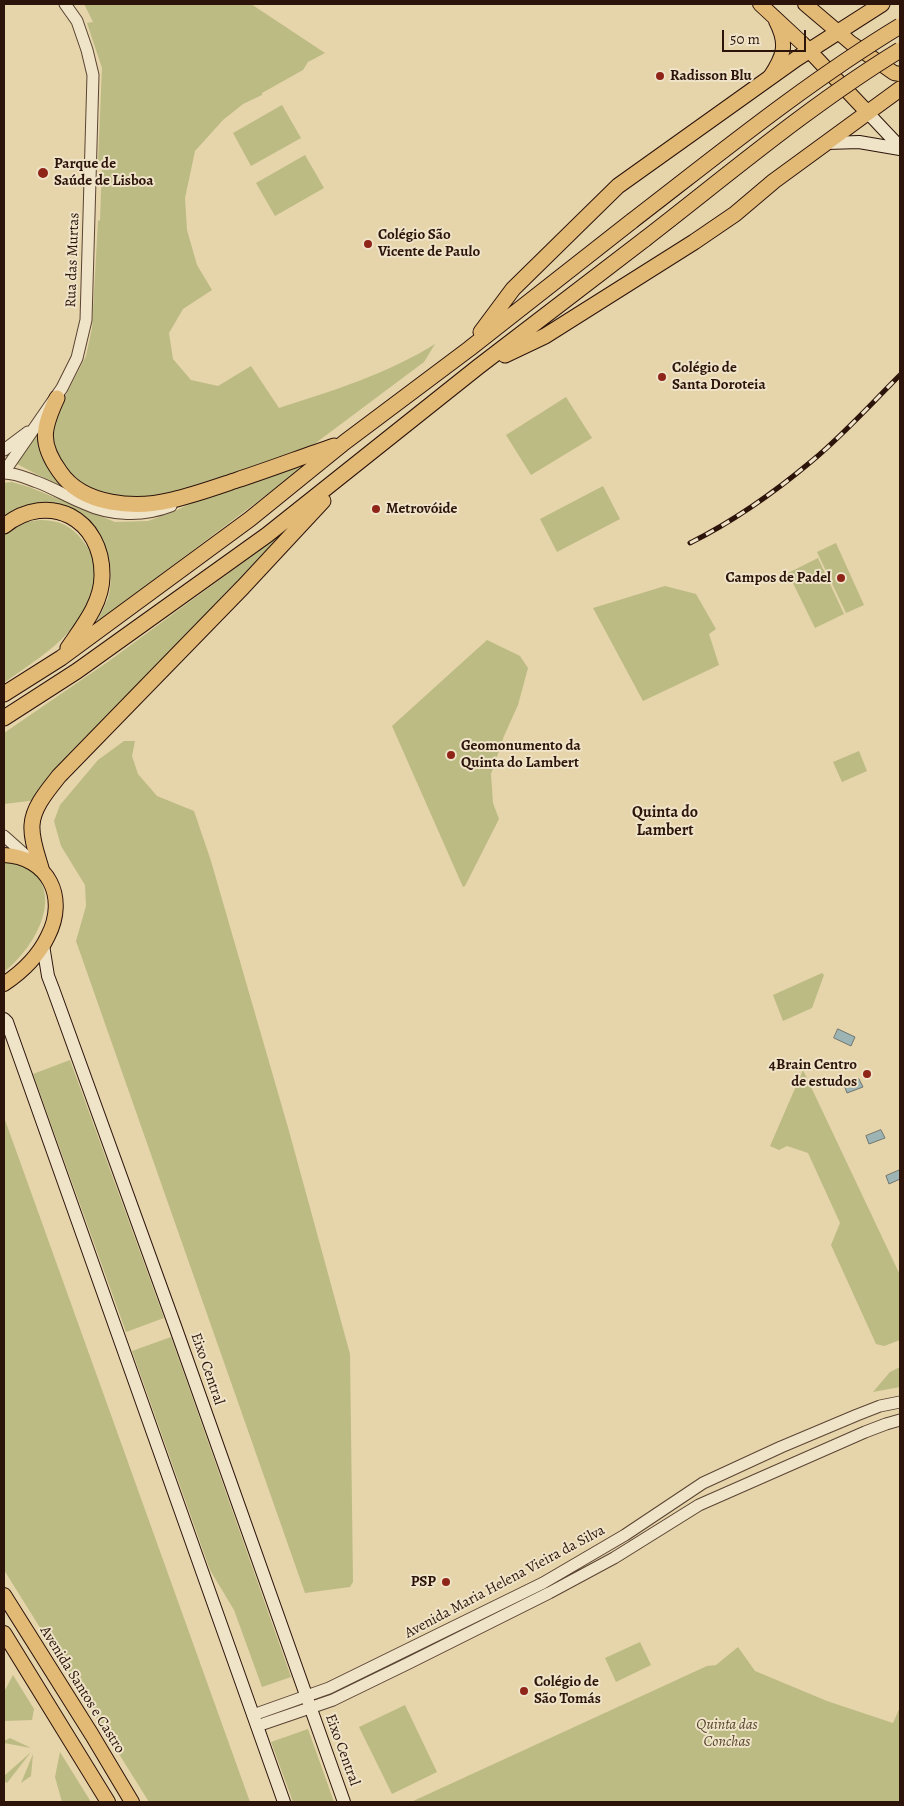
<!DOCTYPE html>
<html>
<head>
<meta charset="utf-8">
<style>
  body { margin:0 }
  #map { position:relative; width:904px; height:1806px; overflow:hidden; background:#e6d4aa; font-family:Alegreya,serif }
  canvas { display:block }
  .frame { position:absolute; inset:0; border:5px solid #2c140b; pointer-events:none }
  .scale { position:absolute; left:722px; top:30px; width:84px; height:22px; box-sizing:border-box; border:2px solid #2c140b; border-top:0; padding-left:6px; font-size:15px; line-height:18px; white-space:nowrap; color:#2c140b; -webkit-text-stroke:4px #efe3c8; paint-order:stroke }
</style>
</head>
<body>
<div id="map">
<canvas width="904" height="1806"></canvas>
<div class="frame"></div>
<div class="scale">50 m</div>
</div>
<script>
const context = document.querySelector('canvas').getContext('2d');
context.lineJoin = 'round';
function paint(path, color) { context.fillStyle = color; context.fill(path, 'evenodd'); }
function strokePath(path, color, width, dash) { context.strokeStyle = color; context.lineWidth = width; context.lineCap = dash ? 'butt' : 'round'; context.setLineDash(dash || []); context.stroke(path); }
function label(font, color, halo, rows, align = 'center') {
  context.font = font + ' Alegreya,serif'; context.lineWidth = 4; context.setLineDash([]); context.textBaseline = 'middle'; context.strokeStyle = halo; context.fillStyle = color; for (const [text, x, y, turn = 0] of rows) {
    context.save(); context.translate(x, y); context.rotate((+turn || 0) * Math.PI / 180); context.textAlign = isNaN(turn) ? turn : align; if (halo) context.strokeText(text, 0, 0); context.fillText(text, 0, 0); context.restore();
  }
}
paint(new Path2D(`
  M 84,4 L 251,4 L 325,53 L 308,62 L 303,70 L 262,93 L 262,95 L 243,104 L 223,120 L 195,151 L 185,198 L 187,230 L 197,265 L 212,290 L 183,309 L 169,333 L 173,359 L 191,380 L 218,386 L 251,366 L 279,408 C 332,391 387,374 435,344 L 424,362 L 313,445 L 173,494 L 139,499 L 99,493 L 70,477 L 63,470 L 50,439 L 52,422 L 86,356 L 92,328 L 98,221 L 100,220 L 102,163 L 98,162 L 102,68 L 87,23 L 93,22 Z
  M 282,105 L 301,138 L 251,166 L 233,133 Z
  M 305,155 L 324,188 L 275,216 L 256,183 Z
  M 566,397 L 592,438 L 531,475 L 506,435 Z
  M 40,430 L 69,491 L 17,464 Z
  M 304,462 L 306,465 L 96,623 C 100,615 105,606 108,598 C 115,575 109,543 92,525 C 88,520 82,517 77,513 L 4,519 L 4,483 L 12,482 L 29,487 L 115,522 L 148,521 L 173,512 L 197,500 Z
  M 603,486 L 620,519 L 557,552 L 540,519 Z
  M 41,520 C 63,521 73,527 86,545 C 94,556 96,566 94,580 C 89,629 40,657 4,683 L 4,535 C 14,524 27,521 41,520 Z
  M 286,531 L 37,800 L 4,804 L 4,733 L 109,661 Z
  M 836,543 L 864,605 L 846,613 L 817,552 Z
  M 818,558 L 844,614 L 815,628 L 788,573 Z
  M 665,586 L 696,594 L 716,629 L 709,634 L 719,665 L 643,701 L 593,608 Z
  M 487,640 L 520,656 L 528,668 L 518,705 L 504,736 L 491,774 L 493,803 L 499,819 L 465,886 L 463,887 L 392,726 Z
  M 124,741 L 135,741 L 132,756 L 138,774 L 157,796 L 194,811 L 211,861 L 289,1131 L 350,1354 L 353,1582 L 350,1587 L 305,1593 L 76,941 L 86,906 L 85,885 L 61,846 L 54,821 L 60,805 L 98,760 Z
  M 859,751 L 867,771 L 842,782 L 833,762 Z
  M 4,858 C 73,874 43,941 4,972 Z
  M 822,973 L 824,975 L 812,1008 L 783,1021 L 773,995 Z
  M 70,1060 L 164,1318 L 126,1332 L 33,1074 Z
  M 803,1070 L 900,1275 L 900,1340 L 884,1346 L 876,1344 L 831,1245 L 840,1223 L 808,1153 L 787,1146 L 779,1150 L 770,1146 Z
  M 4,1117 L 250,1802 L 149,1802 L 4,1570 Z
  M 171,1337 L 291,1677 L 262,1687 L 234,1610 L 210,1570 L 132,1351 Z
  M 900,1367 L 900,1387 L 873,1392 L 890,1372 Z
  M 640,1642 L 651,1665 L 616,1682 L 605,1658 Z
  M 738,1647 L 755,1671 L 827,1701 L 893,1723 L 900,1707 L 900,1802 L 411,1802 L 707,1666 L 716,1665 Z
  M 13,1675 L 34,1709 L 32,1720 L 4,1721 L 4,1692 Z
  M 405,1705 L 437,1772 L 392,1794 L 359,1727 Z
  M 308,1729 L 334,1802 L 293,1802 L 271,1742 Z
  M 10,1738 L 31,1748 L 4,1743 L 4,1741 Z
  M 31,1752 L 7,1783 L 4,1781 L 4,1776 Z
  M 60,1752 L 91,1802 L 62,1802 L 55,1777 Z
  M 33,1754 L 31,1776 L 21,1783 Z`), '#bcbb84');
const water = new Path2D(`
  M 838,1029 L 855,1037 L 851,1046 L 834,1038 Z
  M 859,1079 L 863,1087 L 847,1093 L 844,1085 Z
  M 881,1130 L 885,1138 L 869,1144 L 866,1136 Z
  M 900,1170 L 900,1179 L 889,1184 L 886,1176 Z`);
paint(water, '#9cb5b4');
strokePath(water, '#6f7570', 1);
const tertiary = new Path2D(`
  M 4,450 L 28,432
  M 4,472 L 62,388 L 77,358 L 86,320 L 93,75 L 87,50 L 77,21 L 65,4
  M 4,473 C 16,473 26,478 37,482 C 53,488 68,497 83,503 C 111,516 143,517 171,506
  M 4,836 L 31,860
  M 253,1715 L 329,1688 L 543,1583 L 625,1535 L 703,1483 L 781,1447 L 857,1415 L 880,1406 L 900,1402
  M 257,1726 L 333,1700 L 409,1663 L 549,1593 L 614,1558 L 699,1505 L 865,1432 L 886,1424 L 900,1420`);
const secondary = new Path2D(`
  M 868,113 L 900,147
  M 827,143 L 859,142 L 900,149
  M 43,945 L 48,976 L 53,989 L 175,1326 L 344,1802
  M 4,1019 L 7,1022 L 284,1802`);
const primary = new Path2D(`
  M 760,4 L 802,43 L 868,113
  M 805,4 L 851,43 L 894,73 L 900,74
  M 770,77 C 784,56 788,44 776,21
  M 4,855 C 48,857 68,897 48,936 C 39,955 22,972 4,984
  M 4,1595 L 92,1735 L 132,1802
  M 4,1633 L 108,1802`);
const trunk = new Path2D(`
  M 481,332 L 513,289 L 618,186 L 796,59 L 882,4
  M 505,355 L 545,336 L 694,242 L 735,214 L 774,181 L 900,89
  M 57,398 C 43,428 39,443 60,472 C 83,506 136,509 172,500 C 194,495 216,487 237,480 C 270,469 302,457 334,446
  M 4,526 C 49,490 103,519 102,576 C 102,603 83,626 68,648
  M 4,694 L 61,658 L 250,519 L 345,442 L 469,349 L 632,221
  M 4,718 L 77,671 L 267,535 L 478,367 L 645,239
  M 41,868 C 37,854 31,839 32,825 C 33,807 48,790 59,776 L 243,587 L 323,501`);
strokePath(tertiary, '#5a4433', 13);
strokePath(secondary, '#2c140b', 14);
strokePath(primary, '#2c140b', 16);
strokePath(trunk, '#2c140b', 17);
strokePath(tertiary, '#efe3c8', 11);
strokePath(secondary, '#efe3c8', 12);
strokePath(primary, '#e3ba75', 14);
strokePath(trunk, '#e3ba75', 15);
const rail = new Path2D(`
  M 690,543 C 734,521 775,492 813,460 C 844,434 871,404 900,375`);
strokePath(rail, '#2c140b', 5);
strokePath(rail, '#efe3c8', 3, [9]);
const trunkBridge = new Path2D(`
  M 632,221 C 719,154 806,83 900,26
  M 645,239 C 729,174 810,105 900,50`);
strokePath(trunkBridge, '#2c140b', 17, []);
strokePath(trunkBridge, '#e3ba75', 15);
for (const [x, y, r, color] of [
  [660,76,5,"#8f2418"],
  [43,173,6,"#8f2418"],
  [368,244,5,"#8f2418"],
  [662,377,5,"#8f2418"],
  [376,509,5,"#8f2418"],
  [841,578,5,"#8f2418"],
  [451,755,5,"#8f2418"],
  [867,1074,5,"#8f2418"],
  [446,1582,5,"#8f2418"],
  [524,1691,5,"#8f2418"]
]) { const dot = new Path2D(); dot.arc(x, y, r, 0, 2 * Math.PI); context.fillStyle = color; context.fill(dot); strokePath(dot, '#efe3c8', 2); }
label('bold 15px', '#2c140b', '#efe3c8', [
  ["Radisson Blu",670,76],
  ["Parque de",54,164],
  ["Saúde de Lisboa",54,181],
  ["Colégio São",378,235],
  ["Vicente de Paulo",378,252],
  ["Colégio de",672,368],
  ["Santa Doroteia",672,385],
  ["Metrovóide",386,509],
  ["Campos de Padel",831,578,"right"],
  ["Geomonumento da",461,746],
  ["Quinta do Lambert",461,763],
  ["4Brain Centro",857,1065,"right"],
  ["de estudos",857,1082,"right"],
  ["PSP",436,1582,"right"],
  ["Colégio de",534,1682],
  ["São Tomás",534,1699]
], 'left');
label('15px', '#2c140b', '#efe3c8', [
  ["Rua das Murtas",73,260,-88],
  ["Eixo Central",207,1369,71],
  ["Avenida Maria Helena Vieira da Silva",505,1582,-28],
  ["Avenida Santos e Castro",82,1690,58],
  ["Eixo Central",342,1750,70]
]);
label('italic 15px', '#57462f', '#efe3c8', [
  ["Quinta das",727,1725],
  ["Conchas",727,1742]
]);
label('bold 16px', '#2c140b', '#efe3c8', [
  ["Quinta do",665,813],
  ["Lambert",665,831]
]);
</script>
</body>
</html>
